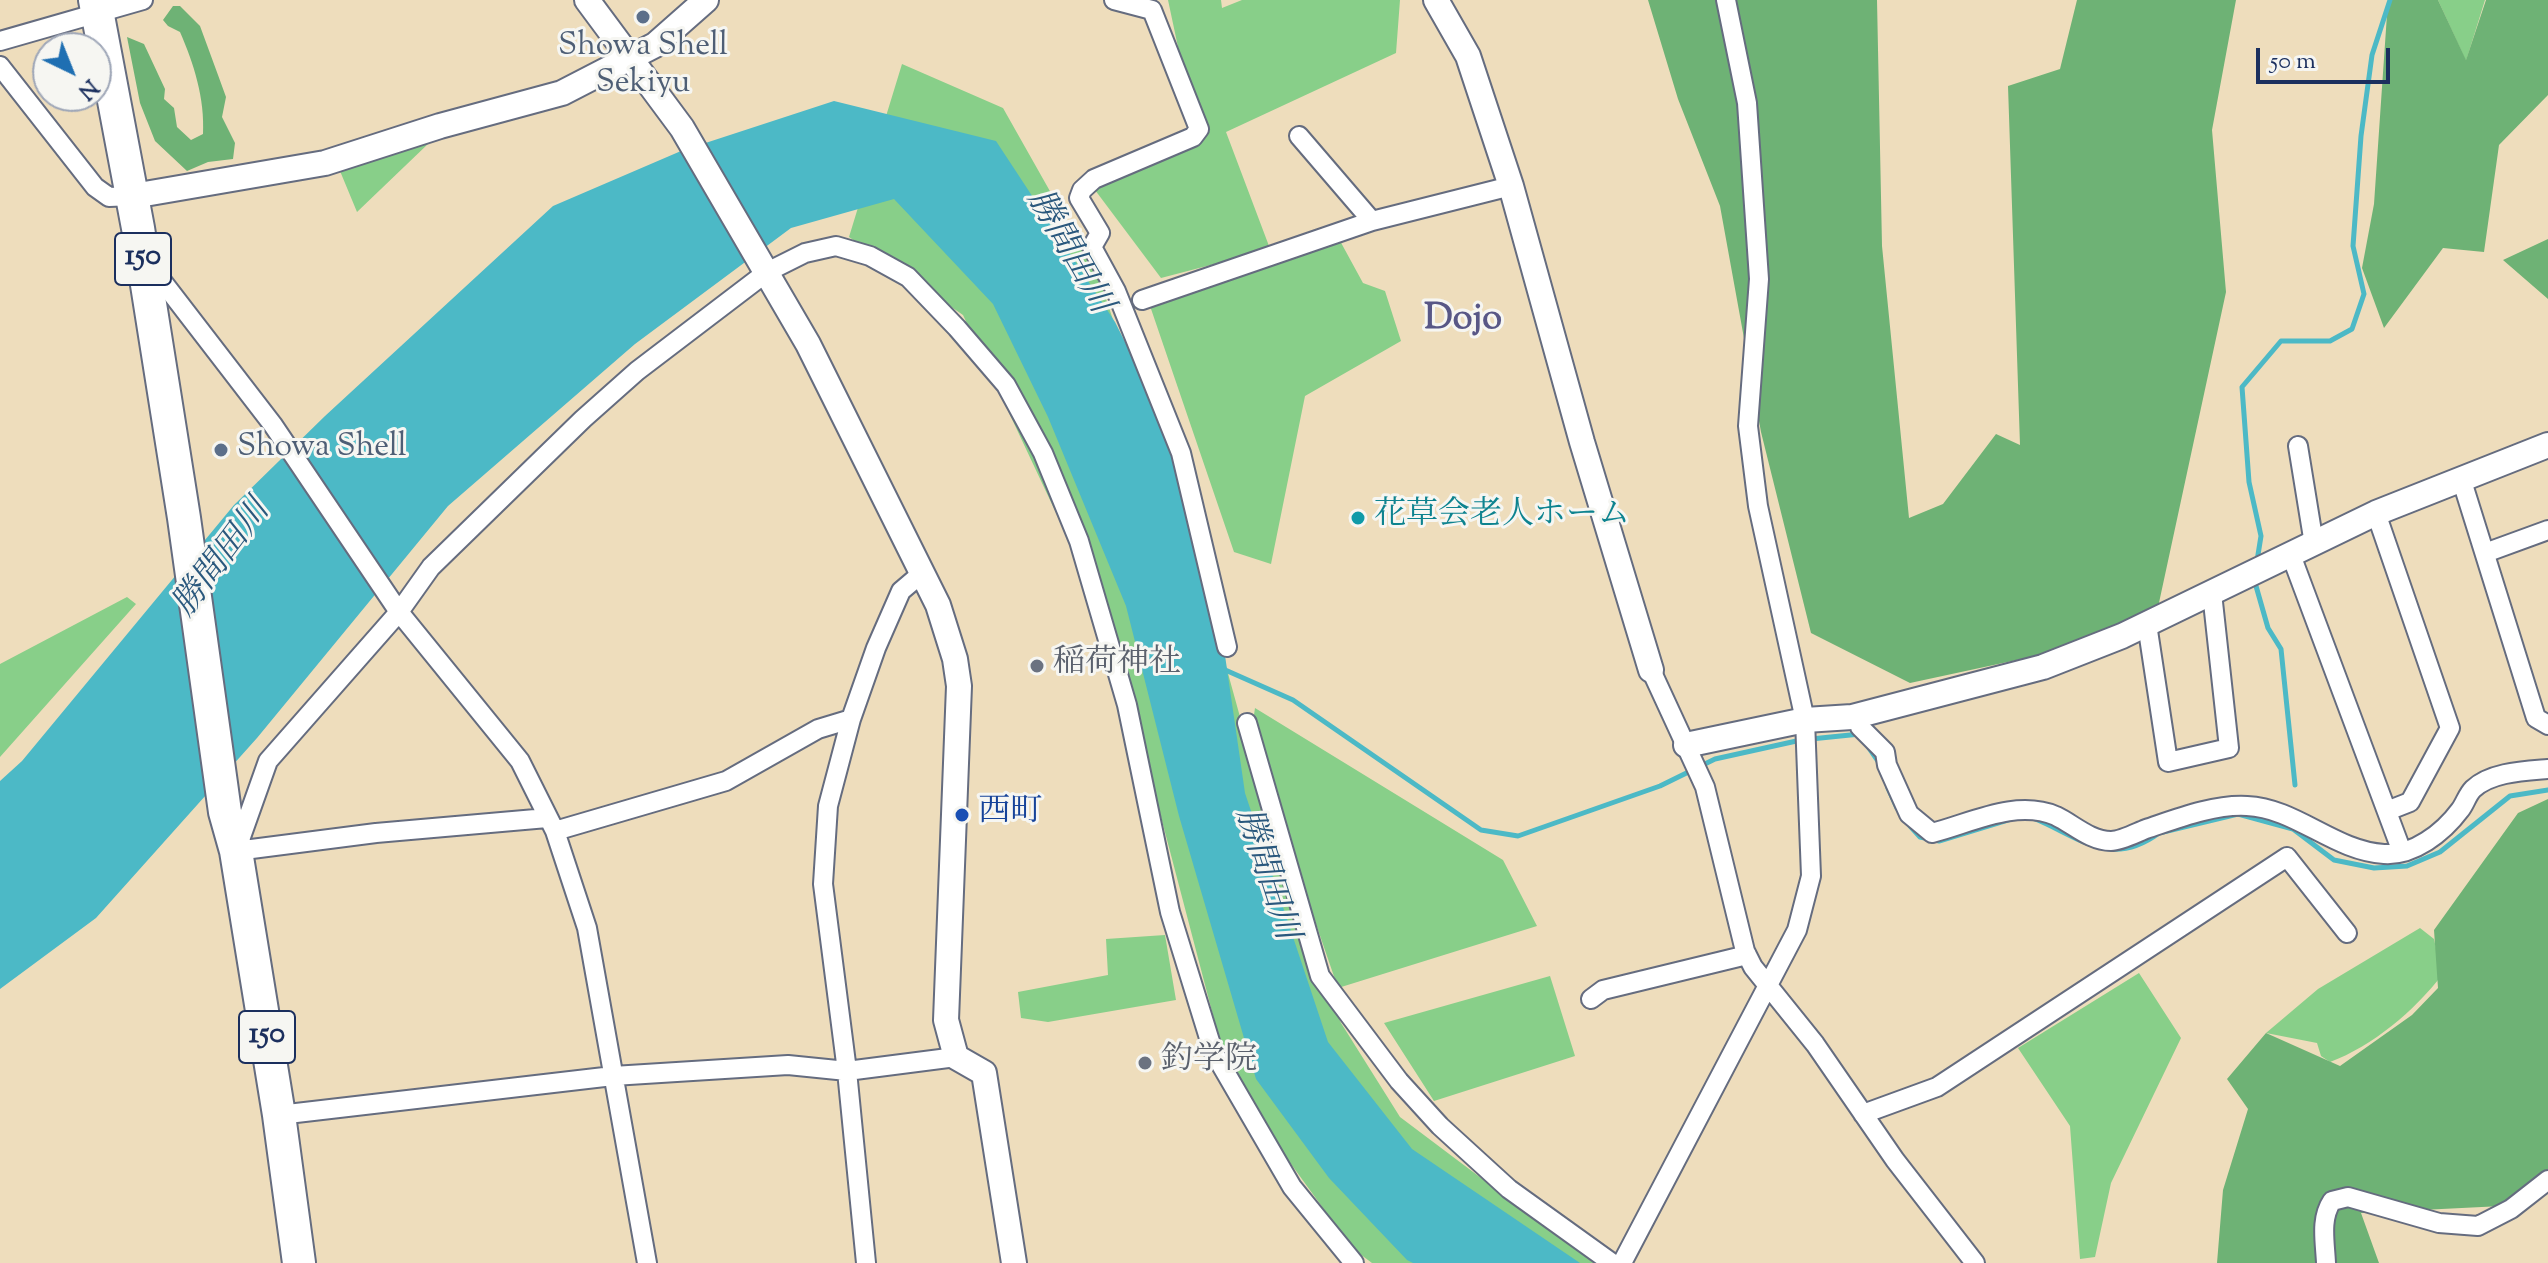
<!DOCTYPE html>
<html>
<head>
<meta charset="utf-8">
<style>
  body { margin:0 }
  #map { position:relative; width:2548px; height:1263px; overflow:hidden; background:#eeddbc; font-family:"Sorts Mill Goudy",serif }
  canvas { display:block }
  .north { position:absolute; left:32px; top:32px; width:80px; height:80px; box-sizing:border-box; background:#f6f6f2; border:2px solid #9ea6b7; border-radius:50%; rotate:137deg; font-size:22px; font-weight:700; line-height:32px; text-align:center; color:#1b2f5e }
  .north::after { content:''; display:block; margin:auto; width:28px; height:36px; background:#1f6fb2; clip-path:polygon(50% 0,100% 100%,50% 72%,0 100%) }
  .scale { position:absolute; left:2256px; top:48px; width:134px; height:36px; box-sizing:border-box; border:4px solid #1b2f5e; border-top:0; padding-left:10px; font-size:24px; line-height:28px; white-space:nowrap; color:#1b2f5e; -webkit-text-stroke:6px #f6f6f2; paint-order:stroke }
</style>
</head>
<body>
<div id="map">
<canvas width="2548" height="1263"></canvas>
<div class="north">N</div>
<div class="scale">50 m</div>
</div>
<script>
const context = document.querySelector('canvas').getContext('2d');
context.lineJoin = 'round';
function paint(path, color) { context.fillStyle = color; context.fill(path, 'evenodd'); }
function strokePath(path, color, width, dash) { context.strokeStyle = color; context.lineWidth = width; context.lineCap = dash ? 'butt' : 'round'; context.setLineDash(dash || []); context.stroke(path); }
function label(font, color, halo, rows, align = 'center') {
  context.font = font + ' "Sorts Mill Goudy","Noto Serif JP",serif'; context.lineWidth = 6; context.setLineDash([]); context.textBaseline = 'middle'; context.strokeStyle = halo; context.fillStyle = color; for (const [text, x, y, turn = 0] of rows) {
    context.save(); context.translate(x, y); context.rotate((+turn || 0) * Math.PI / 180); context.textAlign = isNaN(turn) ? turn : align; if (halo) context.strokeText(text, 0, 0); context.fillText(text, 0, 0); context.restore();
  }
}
paint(new Path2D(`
  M 1168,0 L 1221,0 L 1222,8 L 1242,0 L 1400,0 L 1396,53 L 1226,132 L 1269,246 L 1333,228 L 1363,283 L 1385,291 L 1401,341 L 1305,396 L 1271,564 L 1234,552 L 1149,303 L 1245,256 L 1161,278 L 1092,186 L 1198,141 Z
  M 2438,0 L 2485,0 L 2466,61 Z
  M 902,64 L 1003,108 L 1099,278 L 1210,608 L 1291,902 L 1341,1023 L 1400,1117 L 1594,1263 L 1372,1263 L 1352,1248 L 1230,1080 L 1113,634 L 963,315 L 849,237 Z
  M 429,143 L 357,212 L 340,171 Z
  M 127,597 L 136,604 L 0,757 L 0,664 Z
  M 1255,708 L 1503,860 L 1537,926 L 1338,988 L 1251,735 Z
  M 2420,928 L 2434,939 L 2442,975 C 2414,1011 2373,1046 2330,1062 L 2321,1056 L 2317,1043 L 2266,1033 L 2318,989 Z
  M 1165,935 L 1176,1000 L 1048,1022 L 1021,1018 L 1018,992 L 1108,975 L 1106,939 Z
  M 2139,973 L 2181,1038 L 2111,1183 L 2095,1257 L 2080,1259 L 2070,1126 L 2018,1048 Z
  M 1550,976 L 1575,1056 L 1434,1101 L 1384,1023 Z`), '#88cf89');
paint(new Path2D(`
  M 1648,0 L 1877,0 L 1882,246 L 1909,518 L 1943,504 L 1996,434 L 2020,445 L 2008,86 L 2060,69 L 2077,0 L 2236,0 L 2212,130 L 2226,292 L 2157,612 L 2040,655 L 1910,683 L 1811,633 L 1761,432 L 1720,206 L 1678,99 Z
  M 2388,0 L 2438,0 L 2466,60 L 2486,0 L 2548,0 L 2548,95 L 2499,145 L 2484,252 L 2443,248 L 2384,328 L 2362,268 L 2374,204 Z
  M 173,6 L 180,6 L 200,26 L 218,75 L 226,97 L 222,117 L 235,143 L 233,159 L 208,162 L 187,171 L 155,141 L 140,103 L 127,37 L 144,44 L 165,89 L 164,99 L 174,108 L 177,127 L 191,140 L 203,134 C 205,99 194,64 180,32 L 168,26 L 163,20 Z
  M 2548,239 L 2548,299 L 2503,260 Z
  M 2548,799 L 2548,1169 L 2502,1206 L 2361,1213 L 2379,1263 L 2217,1263 L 2223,1190 L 2248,1109 L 2227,1079 L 2266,1033 L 2340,1066 L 2412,1015 L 2438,988 L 2434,930 L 2518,813 Z`), '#6eb275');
paint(new Path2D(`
  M 834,101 L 996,141 L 1115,322 L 1181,453 L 1220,621 L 1245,793 L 1328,1042 L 1412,1149 L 1580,1263 L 1413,1263 L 1407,1260 L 1329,1178 L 1256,1079 L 1179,816 L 1126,606 L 1048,417 L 993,304 L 894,199 L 791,228 L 635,344 L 448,506 L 257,738 L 96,918 L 0,989 L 0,781 L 22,761 L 234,505 L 325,416 L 553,206 L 681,151 Z`), '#4cb9c6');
strokePath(new Path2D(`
  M 2257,561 L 2261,536 L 2249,482 L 2242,387 L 2281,341 L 2330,341 L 2352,329 L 2364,294 L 2353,246 L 2361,136 L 2372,55 L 2390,0
  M 2254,579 L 2268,628 L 2281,649 L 2295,785
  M 1223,669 L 1293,700 L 1481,830 L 1518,836 L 1660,786 L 1715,759 L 1801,740
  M 1811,739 L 1860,734
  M 1867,745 L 1880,764
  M 1888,788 L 1897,808
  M 2033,818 C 2080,837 2110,869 2159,833 L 2238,814 L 2293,829 L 2334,860 L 2374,868 L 2407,866 L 2440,852 L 2510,796 L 2548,790
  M 1910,826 L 1920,837 L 1939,841 L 2011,819`), '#4cb9c6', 5);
const minor = new Path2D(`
  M 1114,0 L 1152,10 L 1199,129 L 1193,137 L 1094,179 L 1082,190 L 1079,198 L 1100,233 L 1092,247 L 1116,291 L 1181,453 L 1227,647
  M 0,41 L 143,0
  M 0,66 L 95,187 L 109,197 L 133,196
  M 1299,136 L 1372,221
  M 149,264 L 273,425 L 399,612 L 520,761 L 555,831 L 587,928 L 647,1263
  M 1142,300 L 1372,221 L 1511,186
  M 2298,446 L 2314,544
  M 2461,478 L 2536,718 L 2548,725
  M 2376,513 L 2450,728 L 2410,802 L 2387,811
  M 2485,553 L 2548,530
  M 2291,555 L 2402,852
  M 2147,624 L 2168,762 L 2229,748 L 2212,593
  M 1651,670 L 1705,787 L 1745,951 L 1753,967 L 1815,1044 L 1895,1160 L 1975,1263
  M 1859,715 L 1860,727 L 1885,752 L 1887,765 L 1909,814 L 1932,833 C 1971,823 2016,799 2056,816 C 2073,824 2090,841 2111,841 C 2121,841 2136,833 2146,829 C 2176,819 2214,804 2247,806 C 2296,808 2334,851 2384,854 C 2413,856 2443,833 2460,810 C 2465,804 2467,795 2473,789 C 2491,772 2524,771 2548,769
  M 1247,723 L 1320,976 L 1399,1081 L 1440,1126 L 1509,1189 L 1612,1263
  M 547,818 L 376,833 L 236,851 L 268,761 L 399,612 L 431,567 L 583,419 L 637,371 L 767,272 L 805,253 L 836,246 L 870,256 L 908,277 L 957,328 L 1006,385 L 1043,453 L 1079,541 L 1127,705 L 1170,912 L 1213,1051 L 1292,1187 L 1354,1263
  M 555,831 L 726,781 L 818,729 L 851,719
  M 1591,999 L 1603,990 L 1747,955
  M 1863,1114 L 1937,1087 L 2287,857 L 2347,933
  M 279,1115 L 613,1076 L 788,1065 L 847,1071 L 956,1057
  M 866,1263 L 847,1071 L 823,884 L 828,806 L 851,719 L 876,648 L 901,591 L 921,574
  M 1622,1263 L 1797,930 L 1811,876 L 1805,720 L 1758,506 L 1748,426 L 1759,279 L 1747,103 L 1726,0
  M 2326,1263 C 2325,1241 2320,1219 2332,1201 L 2348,1197 L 2439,1223 L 2478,1226 L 2511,1209 L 2548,1180`);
const tertiary = new Path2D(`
  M 587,0 L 682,128 L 808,344 L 938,605 L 955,659 L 959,686 L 946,1020 L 956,1057 L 984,1073 L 1014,1263
  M 1436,0 L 1468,56 L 1511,186 L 1582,442 L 1651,670
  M 133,196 L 325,163 L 440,126 L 562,93 L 655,45 L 706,0
  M 1686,745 L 1805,720 L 1852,717 L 2043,667 L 2122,636 L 2376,513 L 2548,445`);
const trunk = new Path2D(`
  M 95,0 L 138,228 L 184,518 L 225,812 L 236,851 L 279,1115 L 299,1263`);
strokePath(minor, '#656c7f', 22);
strokePath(tertiary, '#656c7f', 28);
strokePath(trunk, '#656c7f', 36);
strokePath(minor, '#fff', 18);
strokePath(tertiary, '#fff', 24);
strokePath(trunk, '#fff', 32);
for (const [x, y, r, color] of [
  [643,17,8,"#5c6f8a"],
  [221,450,8,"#5c6f8a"],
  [1358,518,8,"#0f9aa8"],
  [1037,666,8,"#6b7280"],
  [962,815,8,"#1a4fb4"],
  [1145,1063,8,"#6b7280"]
]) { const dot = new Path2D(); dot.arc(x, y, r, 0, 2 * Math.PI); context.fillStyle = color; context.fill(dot); strokePath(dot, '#f6f6f2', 3); }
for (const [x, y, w] of [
  [143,259,56],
  [267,1037,56]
]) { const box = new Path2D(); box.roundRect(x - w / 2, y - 26, w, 52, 6); context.fillStyle = '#f6f6f2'; context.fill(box); strokePath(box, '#1b2f5e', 2); }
label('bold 30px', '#1b2f5e', null, [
  ["150",143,259],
  ["150",267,1037]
]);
label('32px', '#4e5e75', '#f6f6f2', [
  ["Showa Shell",643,49],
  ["Sekiyu",643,86],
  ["Showa Shell",237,450,"left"]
]);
label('32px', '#0d838f', '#f6f6f2', [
  ["花草会老人ホーム",1374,518]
], 'left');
label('32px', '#5b616d', '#f6f6f2', [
  ["稲荷神社",1053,666],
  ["釣学院",1161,1063]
], 'left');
label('32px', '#164399', '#f6f6f2', [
  ["西町",978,815]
], 'left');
label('italic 34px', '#2a587d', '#f6f6f2', [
  ["勝間田川",1067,253,60],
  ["勝間田川",224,560,-53],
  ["勝間田川",1264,875,72]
]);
label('bold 36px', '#585786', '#f6f6f2', [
  ["Dojo",1463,322]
]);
</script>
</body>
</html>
